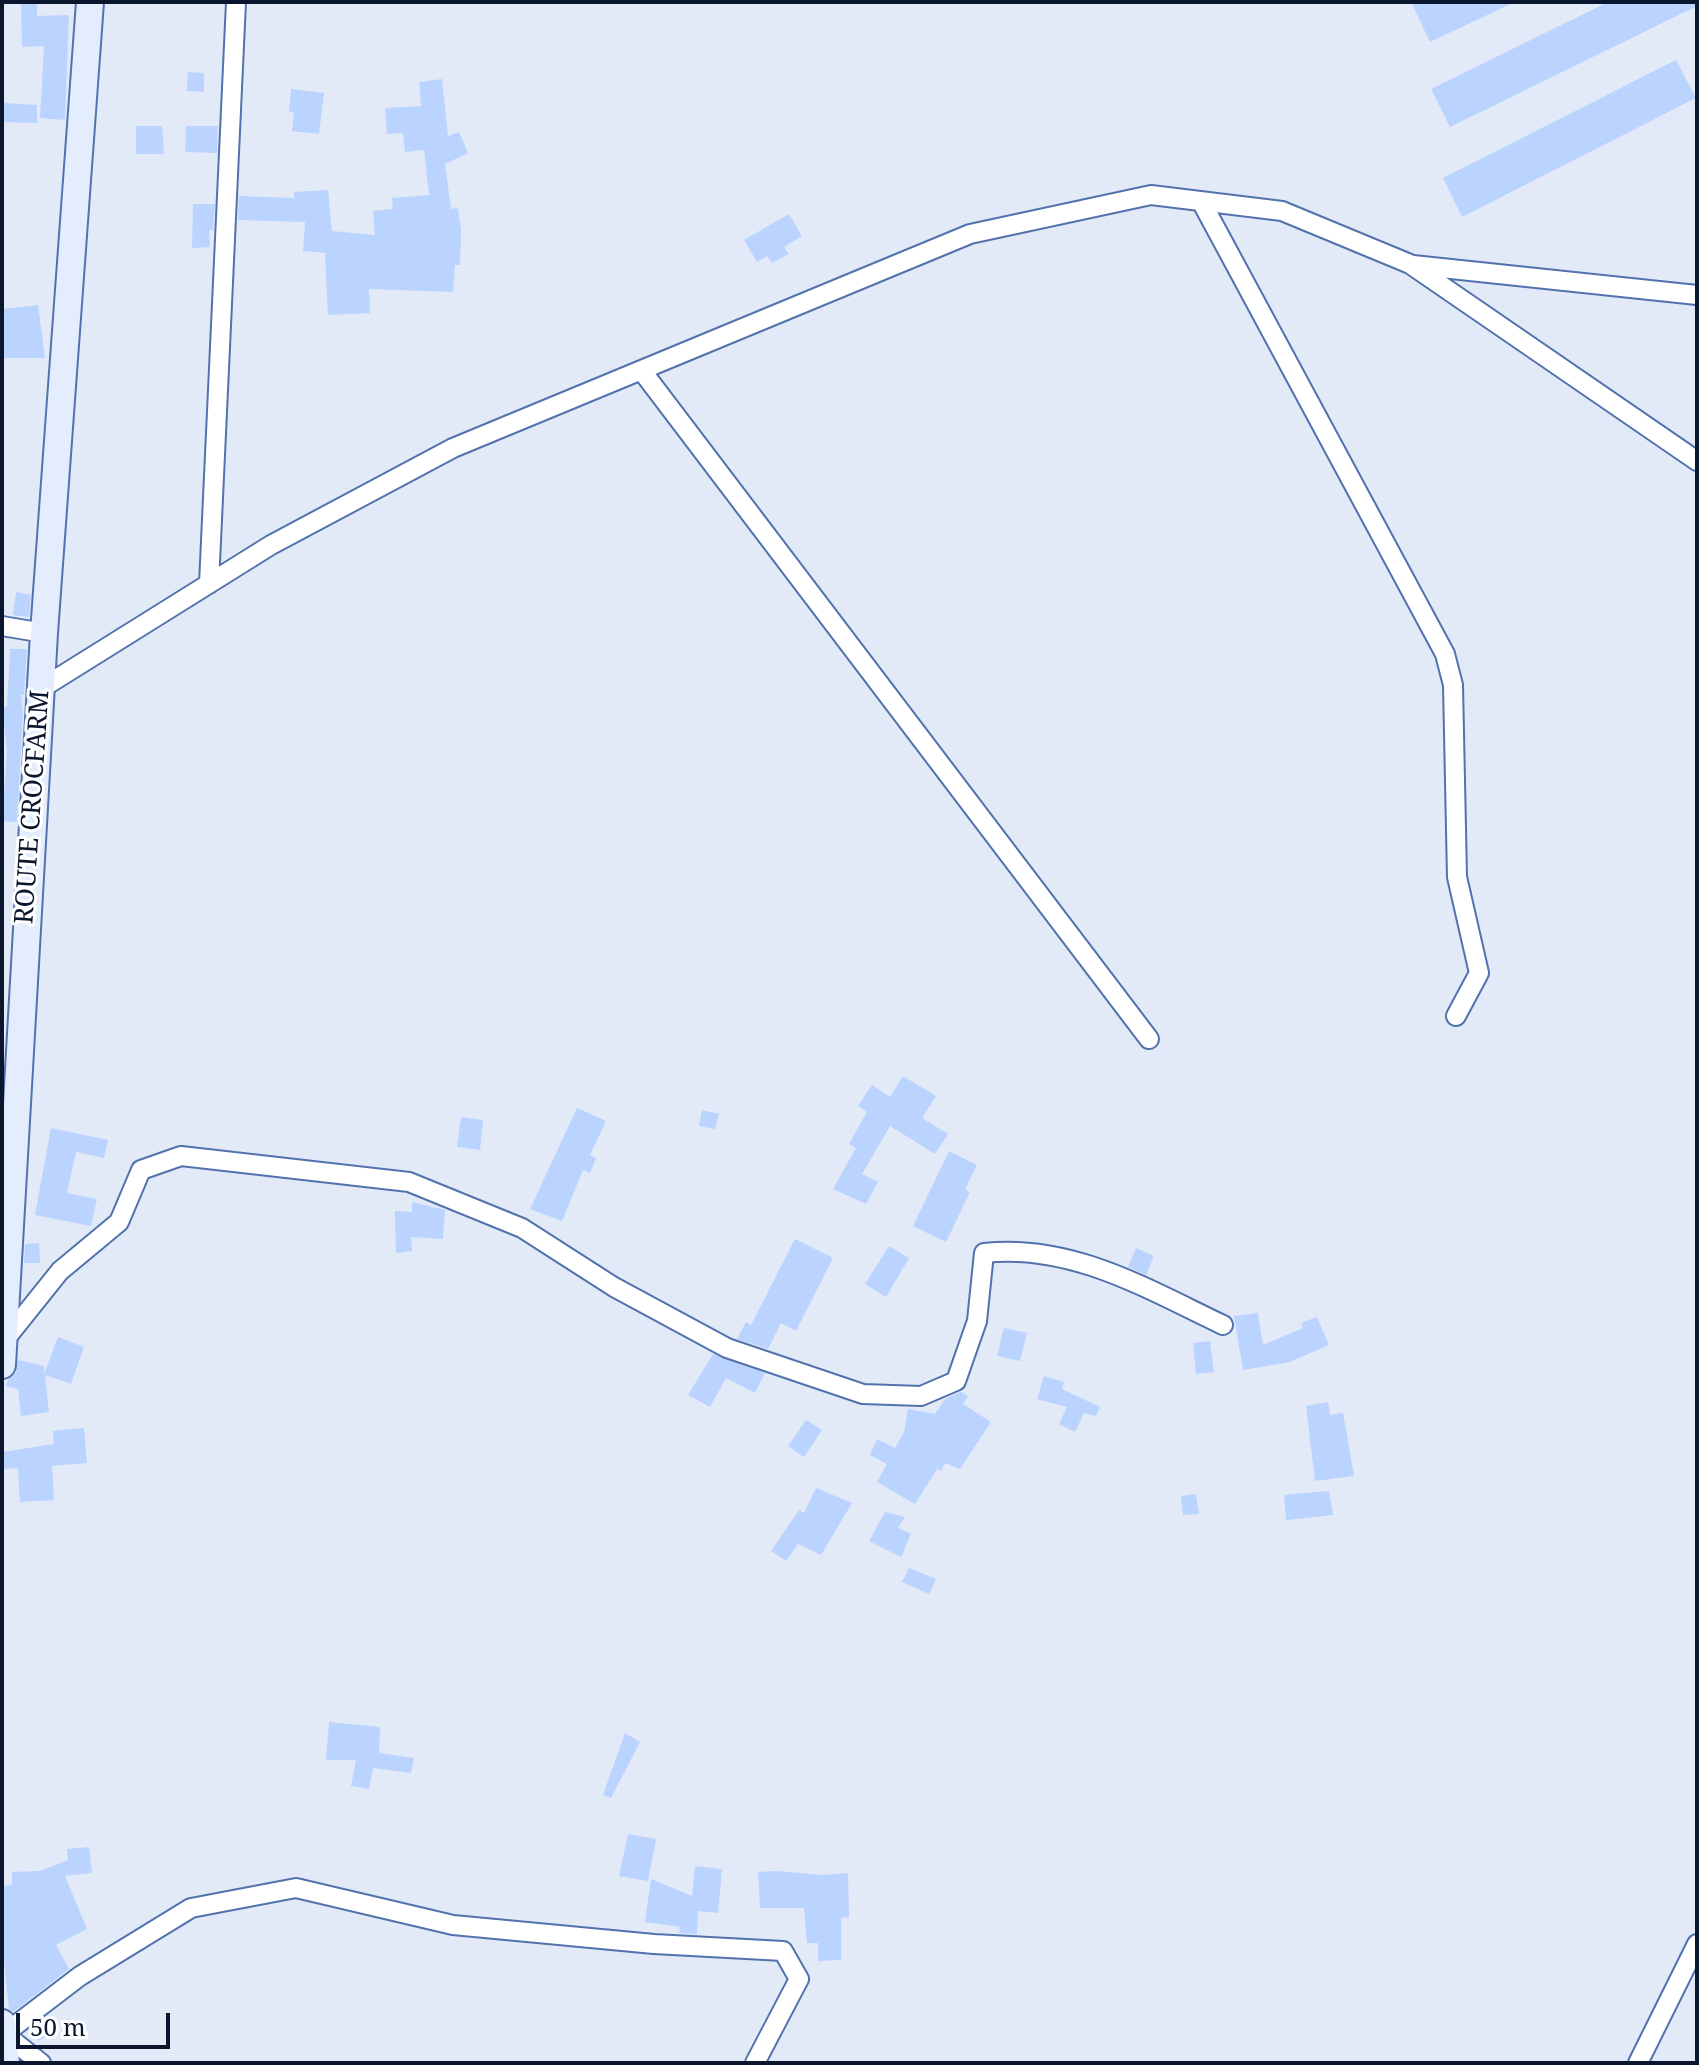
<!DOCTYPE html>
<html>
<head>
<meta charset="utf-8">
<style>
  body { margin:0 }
  #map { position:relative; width:1699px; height:2065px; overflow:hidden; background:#e2eaf8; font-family:"Noto Serif",serif }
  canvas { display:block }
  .frame { position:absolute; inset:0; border:4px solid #09162d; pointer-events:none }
  .scale { position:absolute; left:16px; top:2013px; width:154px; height:36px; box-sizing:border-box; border:4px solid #09162d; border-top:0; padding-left:10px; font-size:24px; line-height:28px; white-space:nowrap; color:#09162d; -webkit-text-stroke:6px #fff; paint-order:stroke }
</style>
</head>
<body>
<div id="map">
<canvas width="1699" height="2065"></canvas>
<div class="frame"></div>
<div class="scale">50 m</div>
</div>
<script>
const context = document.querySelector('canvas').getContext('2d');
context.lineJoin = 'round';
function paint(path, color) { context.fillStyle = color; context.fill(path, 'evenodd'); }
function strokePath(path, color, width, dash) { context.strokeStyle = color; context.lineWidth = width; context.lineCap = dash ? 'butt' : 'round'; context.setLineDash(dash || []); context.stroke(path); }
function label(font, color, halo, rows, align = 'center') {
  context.font = font + ' "Noto Serif",serif'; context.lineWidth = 6; context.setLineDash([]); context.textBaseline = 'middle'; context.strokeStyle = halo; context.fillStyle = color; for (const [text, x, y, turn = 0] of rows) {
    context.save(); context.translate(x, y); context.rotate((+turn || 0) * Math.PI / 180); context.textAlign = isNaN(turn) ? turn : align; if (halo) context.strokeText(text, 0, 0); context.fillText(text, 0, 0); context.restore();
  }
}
paint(new Path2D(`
  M 21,2 L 37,2 L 37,16 L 69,15 L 65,120 L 40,118 L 44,46 L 22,47 Z
  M 1411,2 L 1515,2 L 1430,42 Z
  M 1608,2 L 1697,2 L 1697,6 L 1450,127 L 1431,89 Z
  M 1676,60 L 1696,98 L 1462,217 L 1443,178 Z
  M 188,72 L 204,73 L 204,92 L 187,91 Z
  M 442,79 L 448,136 L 459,132 L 468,153 L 445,164 L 451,209 L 458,208 L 461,230 L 460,265 L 455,265 L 453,292 L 369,289 L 370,313 L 328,315 L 325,253 L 303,251 L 305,222 L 238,220 L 239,196 L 294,198 L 294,192 L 328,190 L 332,231 L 375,235 L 373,211 L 393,209 L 392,198 L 429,195 L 424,150 L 405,152 L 403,133 L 387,134 L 385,108 L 421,106 L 419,82 Z
  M 291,89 L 324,93 L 319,134 L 292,131 L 294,112 L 289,112 Z
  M 3,103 L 37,105 L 37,123 L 2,122 Z
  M 136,126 L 162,126 L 164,154 L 136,154 Z
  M 186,126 L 218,126 L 217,153 L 185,152 Z
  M 193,204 L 215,204 L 213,230 L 209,230 L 210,247 L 192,248 Z
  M 789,214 L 802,236 L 784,247 L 789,254 L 772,263 L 767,256 L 757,262 L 744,240 Z
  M 38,305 L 45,358 L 2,358 L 2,309 Z
  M 16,592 L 31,595 L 29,617 L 13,615 Z
  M 10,649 L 27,649 L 24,695 L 21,695 L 23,713 L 17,822 L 2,821 L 7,752 L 2,707 L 7,707 Z
  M 903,1076 L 936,1096 L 922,1118 L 948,1134 L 935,1154 L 890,1126 L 862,1174 L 878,1182 L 866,1204 L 833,1189 L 856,1148 L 849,1144 L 867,1112 L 858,1106 L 872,1085 L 890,1097 Z
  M 577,1108 L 606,1121 L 590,1155 L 596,1158 L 590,1173 L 583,1170 L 562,1221 L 530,1209 Z
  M 702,1110 L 719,1114 L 715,1129 L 699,1126 Z
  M 461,1117 L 483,1120 L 480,1150 L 457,1147 Z
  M 51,1128 L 108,1140 L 104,1158 L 76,1152 L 67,1193 L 97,1199 L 91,1226 L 35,1215 Z
  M 949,1151 L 977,1165 L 965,1189 L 970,1192 L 946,1242 L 913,1226 Z
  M 412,1202 L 445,1210 L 443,1239 L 411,1237 L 412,1251 L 396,1253 L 395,1211 L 412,1212 Z
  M 795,1239 L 833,1258 L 796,1331 L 781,1323 L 768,1349 L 737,1339 L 746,1322 L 751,1325 Z
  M 39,1243 L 40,1263 L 24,1263 L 25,1244 Z
  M 889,1246 L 909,1258 L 886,1297 L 865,1284 Z
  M 1136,1248 L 1154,1256 L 1146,1275 L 1128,1267 Z
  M 1258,1313 L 1263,1345 L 1303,1328 L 1301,1323 L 1317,1317 L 1329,1345 L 1290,1362 L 1243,1370 L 1234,1316 Z
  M 1004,1328 L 1027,1333 L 1020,1361 L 997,1356 Z
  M 58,1337 L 84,1347 L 71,1384 L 45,1375 L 49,1412 L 21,1416 L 18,1389 L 6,1386 L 8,1380 L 16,1373 L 18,1360 L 44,1366 L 44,1374 Z
  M 1210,1341 L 1214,1372 L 1196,1374 L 1193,1343 Z
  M 713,1354 L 765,1373 L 755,1393 L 726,1378 L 710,1407 L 688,1395 Z
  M 1044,1376 L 1064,1382 L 1062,1389 L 1100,1407 L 1096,1416 L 1084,1413 L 1075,1432 L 1059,1424 L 1067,1407 L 1037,1399 Z
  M 961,1392 L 968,1396 L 963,1404 L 991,1422 L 960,1469 L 945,1463 L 941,1471 L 937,1469 L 915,1504 L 877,1482 L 887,1464 L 870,1455 L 877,1439 L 895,1448 L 904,1432 L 908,1409 L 935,1414 L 945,1399 Z
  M 1328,1402 L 1330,1415 L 1343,1413 L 1354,1476 L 1315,1481 L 1306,1406 Z
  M 806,1420 L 822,1430 L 804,1457 L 788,1446 Z
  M 84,1428 L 87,1463 L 52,1466 L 54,1500 L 20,1502 L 18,1468 L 3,1469 L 2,1452 L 54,1444 L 53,1431 Z
  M 816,1488 L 852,1503 L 821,1555 L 798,1544 L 786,1561 L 771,1551 L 799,1510 L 804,1513 Z
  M 1329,1491 L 1333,1515 L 1286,1520 L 1284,1495 Z
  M 1196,1494 L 1199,1514 L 1183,1515 L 1181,1496 Z
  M 885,1512 L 905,1517 L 898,1528 L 911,1534 L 901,1557 L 869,1541 Z
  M 909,1568 L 936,1579 L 929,1594 L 902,1582 Z
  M 329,1722 L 380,1727 L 379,1753 L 414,1758 L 411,1773 L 373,1768 L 369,1789 L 351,1786 L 356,1760 L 326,1760 Z
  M 625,1733 L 640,1742 L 611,1798 L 603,1795 Z
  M 628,1834 L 656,1839 L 648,1881 L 619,1876 Z
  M 89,1847 L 92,1873 L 65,1876 L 87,1929 L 56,1945 L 69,1969 L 13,2012 L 9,2009 L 2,1943 L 2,1886 L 12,1885 L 12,1872 L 40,1871 L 68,1860 L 67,1849 Z
  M 695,1866 L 722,1869 L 718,1913 L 698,1911 L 697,1934 L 679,1933 L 680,1927 L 645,1922 L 651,1879 L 692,1896 Z
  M 777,1871 L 821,1875 L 848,1873 L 849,1917 L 841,1918 L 841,1960 L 818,1961 L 818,1943 L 807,1943 L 804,1908 L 760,1908 L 758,1872 Z
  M 45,2018 L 54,2031 L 39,2041 L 30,2029 Z`), '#bbd3ff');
const street = new Path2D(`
  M 1201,201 L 1445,654 L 1453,685 L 1457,877 L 1479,973 L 1456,1016
  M 1413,265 L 1697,295
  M 642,371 L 1149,1039
  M 209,584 L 236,2
  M 2,626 L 44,633
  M 42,688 L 271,545 L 453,448 L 970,234 L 1151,195 L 1282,211 L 1410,264 L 1697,461
  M 4,1341 L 60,1271 L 119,1222 L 141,1170 L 181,1156 L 409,1182 L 522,1228 L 614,1287 L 727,1348 L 863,1394 L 921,1396 L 956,1381 L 977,1321 L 984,1253 C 1071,1243 1147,1289 1223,1325
  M 2,2032 L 41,2063
  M 4,2034 L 80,1976 L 191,1908 L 296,1888 L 453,1925 L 654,1944 L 783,1951 L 799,1979 L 755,2063
  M 1638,2063 L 1697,1944`);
const secondary = new Path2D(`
  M 2,1365 L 44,633 L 90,2
  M 2,2023 L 6,2063`);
strokePath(street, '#5272ae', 22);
strokePath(secondary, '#5272ae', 30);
strokePath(street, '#fff', 18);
strokePath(secondary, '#e3edfe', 26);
label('26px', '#09162d', '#fff', [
  ["ROUTE CROCFARM",33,807,-86]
]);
</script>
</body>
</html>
